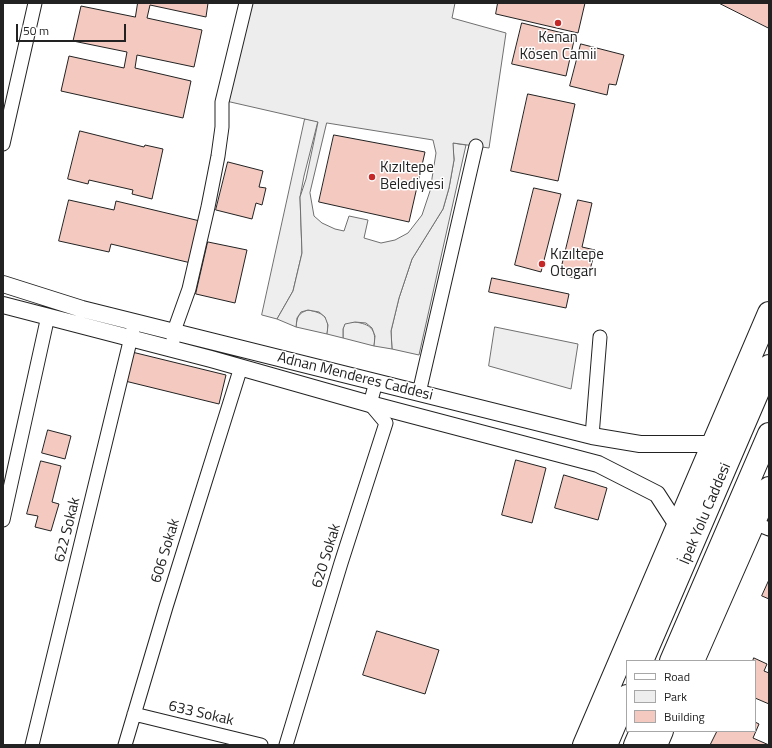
<!DOCTYPE html>
<html>
<head>
<meta charset="utf-8">
<style>
  body { margin:0 }
  #map { position:relative; width:772px; height:748px; overflow:hidden; background:#fff; font-family:"Titillium Web",sans-serif }
  canvas { display:block }
  .frame { position:absolute; inset:0; border:4px solid #222; pointer-events:none }
  .legend { position:absolute; left:626px; top:660px; width:130px; height:72px; box-sizing:border-box; background:#fff; border:1px solid #a7a7a7; margin:0; padding:5px 7px; list-style:none; font-size:12px; color:#222 }
  .legend li { display:flex; align-items:center; gap:8px; height:20px }
  .legend b { width:20px; border:1px solid #a7a7a7 }
  .scale { position:absolute; left:16px; top:24px; width:110px; height:18px; box-sizing:border-box; border:2px solid #222; border-top:0; padding-left:5px; font-size:12px; line-height:14px; white-space:nowrap; color:#222; -webkit-text-stroke:3px #fff; paint-order:stroke }
</style>
</head>
<body>
<div id="map">
<canvas width="772" height="748"></canvas>
<div class="frame"></div>
<ul class="legend">
<li><b style="height:5px;background:#fff"></b>Road</li>
<li><b style="height:11px;background:#eee"></b>Park</li>
<li><b style="height:11px;background:#f3c9c0"></b>Building</li>
</ul>
<div class="scale">50 m</div>
</div>
<script>
const context = document.querySelector('canvas').getContext('2d');
context.lineJoin = 'round';
function paint(path, color) { context.fillStyle = color; context.fill(path, 'evenodd'); }
function strokePath(path, color, width, dash) { context.strokeStyle = color; context.lineWidth = width; context.lineCap = dash ? 'butt' : 'round'; context.setLineDash(dash || []); context.stroke(path); }
function label(font, color, halo, rows, align = 'center') {
  context.font = font + ' "Titillium Web",sans-serif'; context.lineWidth = 3; context.setLineDash([]); context.textBaseline = 'middle'; context.strokeStyle = halo; context.fillStyle = color; for (const [text, x, y, turn = 0] of rows) {
    context.save(); context.translate(x, y); context.rotate((+turn || 0) * Math.PI / 180); context.textAlign = isNaN(turn) ? turn : align; if (halo) context.strokeText(text, 0, 0); context.fillText(text, 0, 0); context.restore();
  }
}
const green = new Path2D(`
  M 305,119 L 318,121 L 304,176 L 300,197 L 302,253 L 293,291 L 277,319 L 262,315 Z
  M 453,143 L 466,145 L 419,355 L 392,349 L 391,331 L 399,298 L 412,259 L 443,209 L 449,188 L 454,160 Z
  M 308,310 C 324,313 330,317 327,334 L 296,327 C 297,317 298,313 308,310 Z
  M 355,322 C 370,324 377,329 374,346 L 343,338 L 343,329 L 345,323 Z
  M 495,327 L 578,344 L 571,389 L 489,366 Z`);
paint(green, '#eee');
strokePath(green, '#6f6f6f', 1);
const parking = new Path2D(`
  M 249,3 L 455,3 L 452,18 L 506,33 L 489,148 L 453,143 L 454,160 L 449,188 L 443,209 L 412,259 L 399,298 L 391,331 L 392,349 L 374,346 L 375,336 L 372,328 L 366,323 L 355,322 L 345,324 L 343,329 L 343,338 L 327,334 L 328,325 L 325,317 L 319,312 L 308,310 L 301,312 L 297,318 L 296,327 L 277,319 L 293,291 L 302,253 L 300,197 L 306,179 L 318,122 L 226,101 ZM 327,123 L 433,140 L 436,153 L 430,191 L 422,215 L 408,233 L 395,240 L 381,243 L 364,238 L 368,220 L 349,216 L 344,231 L 335,229 L 322,223 L 314,216 L 310,193 Z`);
paint(parking, '#ededed');
strokePath(parking, '#6f6f6f', 1);
const building = new Path2D(`
  M 138,3 L 208,3 L 206,17 L 150,5 L 147,18 L 202,30 L 194,67 L 137,55 L 135,68 L 191,81 L 183,118 L 61,91 L 69,56 L 124,68 L 127,52 L 73,41 L 81,6 L 135,17 Z
  M 498,3 L 585,3 L 578,33 L 496,14 Z
  M 719,3 L 769,3 L 769,28 Z
  M 522,23 L 575,36 L 566,76 L 512,64 Z
  M 581,44 L 624,55 L 616,85 L 609,84 L 607,95 L 570,86 Z
  M 528,94 L 575,104 L 558,181 L 511,171 Z
  M 80,131 L 144,147 L 145,145 L 163,149 L 152,199 L 132,194 L 133,190 L 89,180 L 88,184 L 68,179 Z
  M 334,135 L 425,152 L 409,222 L 319,202 Z
  M 228,162 L 263,171 L 259,187 L 266,188 L 262,205 L 256,203 L 252,219 L 216,210 Z
  M 534,188 L 561,194 L 541,272 L 515,265 Z
  M 69,200 L 114,210 L 116,201 L 200,221 L 191,263 L 111,244 L 109,252 L 59,241 Z
  M 578,200 L 592,203 L 582,247 L 595,250 L 589,274 L 576,271 L 574,278 L 560,274 Z
  M 208,242 L 247,250 L 235,303 L 196,294 Z
  M 492,278 L 569,294 L 566,308 L 489,292 Z
  M 132,352 L 226,375 L 219,404 L 125,381 Z
  M 48,430 L 71,436 L 65,459 L 42,453 Z
  M 516,460 L 546,468 L 532,523 L 502,515 Z
  M 41,461 L 61,466 L 52,502 L 59,504 L 51,531 L 35,527 L 38,516 L 27,514 Z
  M 564,475 L 607,488 L 598,520 L 555,508 Z
  M 769,580 L 769,599 L 762,596 Z
  M 377,631 L 439,650 L 425,694 L 363,675 Z
  M 754,658 L 767,664 L 764,671 L 769,673 L 769,704 L 755,698 L 755,661 L 753,661 Z
  M 755,722 L 759,724 L 753,738 L 769,745 L 710,745 L 717,731 L 755,731 Z`);
paint(building, '#f3c9c0');
strokePath(building, '#222', 1);
const minor = new Path2D(`
  M 3,144 L 35,3
  M 173,341 L 174,331 L 189,289 L 208,207 L 218,156 L 222,127 L 222,102 L 246,3
  M 419,393 L 476,146
  M 592,436 L 600,337
  M 3,520 L 48,316
  M 754,523 L 769,529
  M 134,714 L 261,745
  M 32,745 L 133,329
  M 125,745 L 166,607 L 241,367
  M 286,745 L 341,563 L 386,423 L 370,404 L 376,382`);
const tertiary = new Path2D(`
  M 3,284 L 82,309 L 592,436 L 640,444 L 712,444
  M 3,305 L 211,359 L 370,404 L 598,464 L 657,494 L 677,525`);
const trunk = new Path2D(`
  M 642,661 L 769,366
  M 671,661 L 769,434
  M 693,661 L 769,488
  M 584,745 L 769,313
  M 606,745 L 627,696
  M 635,745 L 641,731
  M 656,745 L 662,731`);
strokePath(minor, '#222', 15);
strokePath(tertiary, '#222', 18);
strokePath(trunk, '#222', 24);
strokePath(minor, '#fff', 13);
strokePath(tertiary, '#fff', 16);
strokePath(trunk, '#fff', 22);
for (const [x, y, r, color] of [
  [558,23,4,"#c62828"],
  [372,177,4,"#c62828"],
  [542,264,4,"#c62828"]
]) { const dot = new Path2D(); dot.arc(x, y, r, 0, 2 * Math.PI); context.fillStyle = color; context.fill(dot); strokePath(dot, '#fff', 1.5); }
label('15px', '#222', '#fff', [
  ["Kenan",558,38,"center"],
  ["Kösen Camii",558,55,"center"],
  ["Kızıltepe",380,168],
  ["Belediyesi",380,185],
  ["Kızıltepe",550,255],
  ["Otogarı",550,272]
], 'left');
label('15px', '#222', '#fff', [
  ["Adnan Menderes Caddesi",355,377,14],
  ["İpek Yolu Caddesi",706,514,-67],
  ["622 Sokak",68,530,-76],
  ["606 Sokak",166,551,-73],
  ["620 Sokak",327,556,-73],
  ["633 Sokak",201,714,13]
]);
</script>
</body>
</html>
